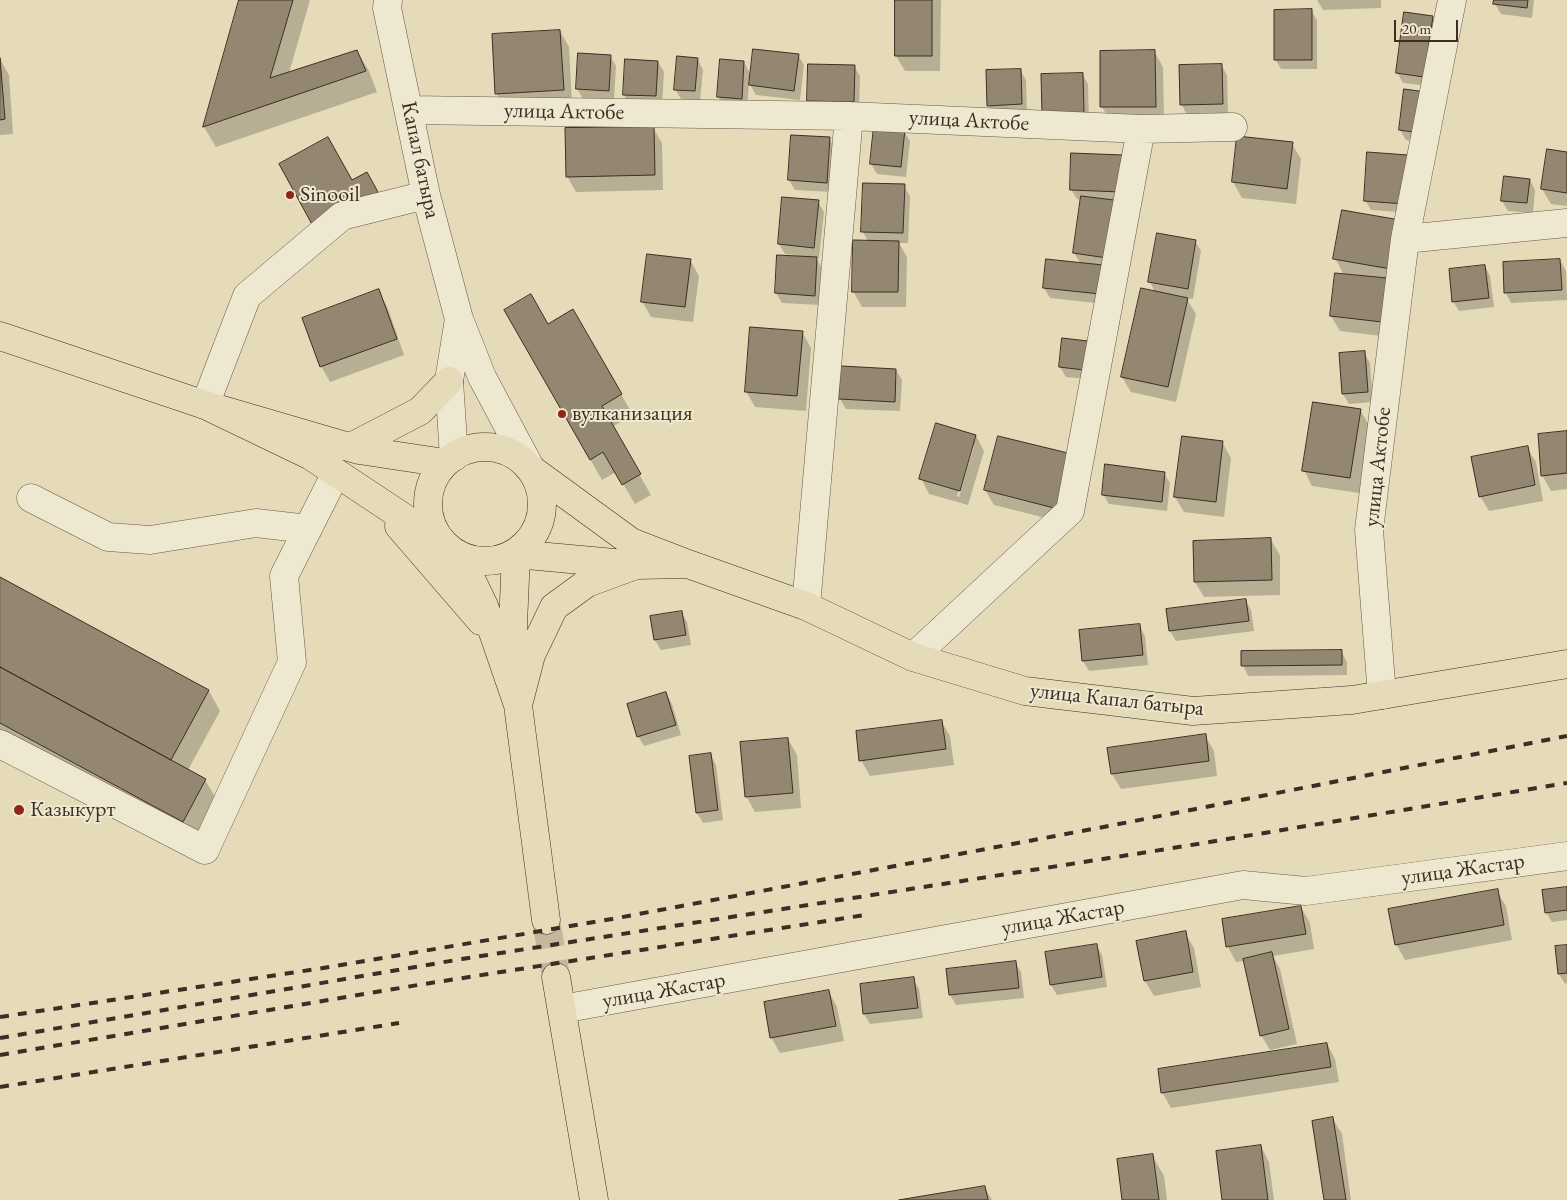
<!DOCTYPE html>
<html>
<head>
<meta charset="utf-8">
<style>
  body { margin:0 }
  #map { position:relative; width:1567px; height:1200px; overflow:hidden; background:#e5dbb8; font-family:"EB Garamond",serif }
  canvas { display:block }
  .scale { position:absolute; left:1394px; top:20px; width:64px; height:22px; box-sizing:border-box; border:2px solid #3d2d25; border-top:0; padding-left:6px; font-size:15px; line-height:18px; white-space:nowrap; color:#3d2d25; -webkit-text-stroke:4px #eee8d1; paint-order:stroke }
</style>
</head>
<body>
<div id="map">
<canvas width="1567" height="1200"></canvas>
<div class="scale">20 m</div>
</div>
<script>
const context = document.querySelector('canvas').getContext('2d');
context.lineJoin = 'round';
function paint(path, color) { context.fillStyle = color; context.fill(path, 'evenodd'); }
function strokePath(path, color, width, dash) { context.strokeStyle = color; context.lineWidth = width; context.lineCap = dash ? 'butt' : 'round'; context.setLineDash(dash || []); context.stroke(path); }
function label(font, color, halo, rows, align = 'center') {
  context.font = font + ' "EB Garamond",serif'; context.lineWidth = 4; context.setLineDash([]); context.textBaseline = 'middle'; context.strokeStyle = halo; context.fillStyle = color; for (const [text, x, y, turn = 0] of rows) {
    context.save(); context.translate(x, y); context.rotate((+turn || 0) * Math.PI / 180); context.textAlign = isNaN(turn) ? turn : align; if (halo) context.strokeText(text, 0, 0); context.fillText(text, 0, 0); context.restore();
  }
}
paint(new Path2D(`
  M 240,0 L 310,0 L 289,73 L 357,51 L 369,71 L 377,92 L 216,147 L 204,127 Z
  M 897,0 L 941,0 L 940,71 L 905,71 L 896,56 Z
  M 1317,0 L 1381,0 L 1381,8 L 1323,10 Z
  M 1495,0 L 1534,0 L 1532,18 L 1501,14 L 1495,4 Z
  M 1311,10 L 1317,20 L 1317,69 L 1281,69 L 1275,59 Z
  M 1432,17 L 1438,27 L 1430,86 L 1403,83 L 1397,72 Z
  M 560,31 L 569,47 L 572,105 L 506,109 L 497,94 L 493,36 Z
  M 1154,51 L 1163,67 L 1164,122 L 1111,122 L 1102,107 Z
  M 798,55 L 804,65 L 800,100 L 756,95 L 749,83 L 747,108 L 724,107 L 718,97 L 744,62 L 751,75 Z
  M 610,56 L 616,66 L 614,100 L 583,99 L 577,89 Z
  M 0,59 L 9,75 L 13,134 L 0,135 Z
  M 698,60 L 703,70 L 700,101 L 681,99 L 675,89 Z
  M 658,62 L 664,72 L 662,106 L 630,105 L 624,95 Z
  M 1221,65 L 1227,75 L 1228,113 L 1187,115 L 1182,105 Z
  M 854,66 L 860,76 L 859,112 L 814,111 L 808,101 Z
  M 1020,70 L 1026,80 L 1027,114 L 994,116 L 989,106 Z
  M 1082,74 L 1088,84 L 1089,123 L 1043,114 Z
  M 1405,91 L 1425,142 L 1406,140 L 1400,130 Z
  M 653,128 L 662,143 L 663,190 L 576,192 L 567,176 Z
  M 904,131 L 910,141 L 906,177 L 877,174 L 871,164 Z
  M 792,136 L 829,138 L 835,148 L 832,192 L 795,190 L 789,180 Z
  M 1239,137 L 1292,144 L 1301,159 L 1296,204 L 1242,198 L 1233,182 Z
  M 1368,153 L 1410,213 L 1371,210 L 1365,200 Z
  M 1567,153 L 1567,206 L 1551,204 L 1542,189 Z
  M 1123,157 L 1105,304 L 1050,298 L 1044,288 L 1081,264 L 1074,253 L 1082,200 L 1077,199 L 1071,189 Z
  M 1530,180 L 1535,190 L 1533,213 L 1508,211 L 1502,201 Z
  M 904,186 L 910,196 L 908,243 L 899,243 L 907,257 L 906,307 L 862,307 L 853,291 L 868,241 L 863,232 Z
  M 818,202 L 824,212 L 819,258 L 816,257 L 822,269 L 820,305 L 782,303 L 776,293 L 778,256 L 795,257 L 795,255 L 785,254 L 779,244 Z
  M 1343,211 L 1400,284 L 1390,337 L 1340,331 L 1331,316 L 1336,274 L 1344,275 L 1335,258 ZM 1384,292 L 1382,328 L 1380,328 Z
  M 1195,241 L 1201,251 L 1193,299 L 1186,298 L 1196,314 L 1176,402 L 1131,392 L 1122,377 L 1155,292 L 1150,282 Z
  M 690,260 L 699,276 L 693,322 L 651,317 L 642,301 Z
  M 1560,260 L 1566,271 L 1567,300 L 1511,303 L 1506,293 Z
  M 1485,266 L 1490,276 L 1494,307 L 1459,311 L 1453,301 Z
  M 378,291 L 387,306 L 404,355 L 330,382 L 321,366 Z
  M 505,310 L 548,326 L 573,311 L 633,415 L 612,427 L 651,495 L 635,504 L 616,472 L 602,480 Z
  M 802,332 L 811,348 L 806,411 L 755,407 L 746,391 Z
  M 1093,352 L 1090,379 L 1066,377 L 1060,367 Z
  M 1364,353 L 1370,363 L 1373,402 L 1349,404 L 1343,394 Z
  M 896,370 L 902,380 L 900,411 L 846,409 L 840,399 Z
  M 1360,410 L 1369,425 L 1359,493 L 1312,486 L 1304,470 Z
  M 1567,432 L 1567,489 L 1551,491 L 1542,475 Z
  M 976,436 L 984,451 L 968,505 L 929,494 L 921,478 ZM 972,446 L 974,446 L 959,497 L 957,496 Z
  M 999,437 L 1066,523 L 994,505 L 985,490 Z
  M 1222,442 L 1231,458 L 1224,517 L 1184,512 L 1175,497 Z
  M 1527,447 L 1536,462 L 1543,501 L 1489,511 L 1480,496 Z
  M 1164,473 L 1170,483 L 1167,511 L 1109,504 L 1103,494 Z
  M 1271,540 L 1280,555 L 1280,595 L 1204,597 L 1195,582 Z
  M 0,578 L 209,691 L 220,711 L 188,770 L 205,780 L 217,800 L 195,841 L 0,736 Z
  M 1245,600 L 1251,610 L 1254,631 L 1176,641 L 1170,631 Z
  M 681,612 L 687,622 L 691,645 L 661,650 L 655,640 Z
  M 1139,625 L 1145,636 L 1148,665 L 1089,671 L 1083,661 Z
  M 1341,651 L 1347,662 L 1347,675 L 1248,676 L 1243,665 Z
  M 666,694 L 672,704 L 681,735 L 644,746 L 638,736 Z
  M 941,721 L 950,736 L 954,765 L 870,776 L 861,760 Z
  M 1205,736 L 1214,751 L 1217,776 L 1121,789 L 1112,774 Z
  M 788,739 L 797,755 L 801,808 L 755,812 L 746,796 Z
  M 711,755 L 716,765 L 723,820 L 703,823 L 697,813 Z
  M 1567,888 L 1567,920 L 1552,922 L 1546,912 Z
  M 1497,891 L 1506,906 L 1512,940 L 1405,960 L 1396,944 Z
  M 1301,907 L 1310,923 L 1314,949 L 1273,956 L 1280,969 L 1297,1044 L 1270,1050 L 1261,1035 L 1244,961 L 1236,962 L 1228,947 L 1223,920 Z
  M 1185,933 L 1194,948 L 1201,987 L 1154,996 L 1145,981 Z
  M 1096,945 L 1102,955 L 1107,987 L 1057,995 L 1051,985 Z
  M 1567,946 L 1567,983 L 1565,984 L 1559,974 Z
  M 1015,962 L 1021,972 L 1024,998 L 956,1005 L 950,995 L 948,970 Z
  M 913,979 L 919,989 L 923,1018 L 870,1024 L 864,1014 Z
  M 829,992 L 837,1007 L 844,1041 L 780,1053 L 771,1037 Z
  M 1327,1044 L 1335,1059 L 1339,1082 L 1171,1108 L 1162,1092 Z
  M 1333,1119 L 1342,1134 L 1351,1200 L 1325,1200 Z
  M 1261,1146 L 1269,1162 L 1274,1200 L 1223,1200 Z
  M 1152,1155 L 1164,1176 L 1167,1200 L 1124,1200 Z
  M 985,1188 L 992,1200 L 907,1200 Z`), '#0003');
const building = new Path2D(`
  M 239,0 L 293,0 L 270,78 L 357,50 L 366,71 L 203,127 Z
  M 895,0 L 932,0 L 932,56 L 895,56 Z
  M 1494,0 L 1528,0 L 1527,8 L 1493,4 Z
  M 1312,9 L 1312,60 L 1274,60 L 1274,10 Z
  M 1404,12 L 1433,16 L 1424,77 L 1396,73 Z
  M 560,30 L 564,90 L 495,94 L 492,34 Z
  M 753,49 L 799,54 L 794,91 L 749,85 Z
  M 1155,50 L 1156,107 L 1100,107 L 1100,51 Z
  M 578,53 L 611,55 L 609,91 L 576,89 Z
  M 677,56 L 698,58 L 695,91 L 674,90 Z
  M 0,58 L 5,119 L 0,120 Z
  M 625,59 L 658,61 L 656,96 L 623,95 Z
  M 720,59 L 744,61 L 742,99 L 717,97 Z
  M 808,64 L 855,65 L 854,102 L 807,101 Z
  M 1222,64 L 1223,104 L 1180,105 L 1179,65 Z
  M 1021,69 L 1022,104 L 987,106 L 986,70 Z
  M 1083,73 L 1084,113 L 1042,114 L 1041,74 Z
  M 1404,89 L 1426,92 L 1420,133 L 1399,130 Z
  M 874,126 L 905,129 L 901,167 L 870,164 Z
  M 654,127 L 655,175 L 566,177 L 565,128 Z
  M 791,135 L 830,137 L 827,183 L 788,180 Z
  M 1237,136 L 1293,142 L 1287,189 L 1232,182 Z
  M 328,137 L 352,180 L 367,172 L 378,192 L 314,228 L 279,164 Z
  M 1547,149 L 1567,152 L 1567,193 L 1541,189 Z
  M 1367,152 L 1408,155 L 1405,204 L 1364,201 Z
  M 1071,153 L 1124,155 L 1122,192 L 1070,190 Z
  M 1504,176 L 1530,179 L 1527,203 L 1501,201 Z
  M 863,183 L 905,184 L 903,233 L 861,232 Z
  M 1081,196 L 1122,201 L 1114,259 L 1073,253 Z
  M 782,197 L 819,200 L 814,248 L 778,244 Z
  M 1342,210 L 1400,220 L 1391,269 L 1333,259 Z
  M 1157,233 L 1196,240 L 1188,289 L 1148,282 Z
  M 853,240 L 899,241 L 898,292 L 852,292 Z
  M 647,254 L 691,259 L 685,307 L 641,302 Z
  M 777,255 L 817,257 L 815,296 L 775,293 Z
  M 1046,259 L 1103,265 L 1100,294 L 1043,288 Z
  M 1560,259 L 1562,290 L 1504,293 L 1503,262 Z
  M 1485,265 L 1489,298 L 1452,302 L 1449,269 Z
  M 1335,273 L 1387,278 L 1382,322 L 1330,316 Z
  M 1141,288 L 1188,298 L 1168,387 L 1121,377 Z
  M 379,289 L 397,339 L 320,367 L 302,318 Z
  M 531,294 L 548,324 L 573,309 L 622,394 L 602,406 L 641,474 L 622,485 L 603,452 L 590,460 L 504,310 Z
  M 750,327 L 803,331 L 797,396 L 745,392 Z
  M 1062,338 L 1088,341 L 1084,370 L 1059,367 Z
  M 1365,351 L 1368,392 L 1342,394 L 1339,353 Z
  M 841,366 L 896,369 L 895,402 L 839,399 Z
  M 1313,402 L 1361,409 L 1350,478 L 1302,471 Z
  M 936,423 L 976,435 L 960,491 L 919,479 Z
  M 1567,431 L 1567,473 L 1541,476 L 1538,434 Z
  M 998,436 L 1072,454 L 1058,509 L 984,490 Z
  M 1182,436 L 1223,441 L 1216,502 L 1174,497 Z
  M 1528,446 L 1535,485 L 1479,497 L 1471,457 Z
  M 1105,464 L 1165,472 L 1162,502 L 1102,495 Z
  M 1271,538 L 1272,580 L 1194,582 L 1193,541 Z
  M 0,577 L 209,690 L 171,760 L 0,667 Z
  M 1246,599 L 1249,621 L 1169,631 L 1166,609 Z
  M 682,611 L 686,635 L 654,640 L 650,616 Z
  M 1140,624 L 1143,655 L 1082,661 L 1079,630 Z
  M 1342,650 L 1342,665 L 1241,666 L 1241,651 Z
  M 0,667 L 206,779 L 183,822 L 0,723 Z
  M 666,692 L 676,725 L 637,737 L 627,704 Z
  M 942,720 L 946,749 L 859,761 L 856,731 Z
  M 1206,734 L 1209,761 L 1111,774 L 1107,748 Z
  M 788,738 L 793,793 L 745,797 L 740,742 Z
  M 711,753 L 718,810 L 696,813 L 689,756 Z
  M 1567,887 L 1567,910 L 1545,913 L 1542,890 Z
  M 1498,889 L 1504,925 L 1395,945 L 1388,909 Z
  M 1301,906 L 1306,934 L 1226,947 L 1222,919 Z
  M 1186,931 L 1193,972 L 1144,981 L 1136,941 Z
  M 1097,944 L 1102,977 L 1050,985 L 1045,952 Z
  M 1567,945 L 1567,973 L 1558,974 L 1555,946 Z
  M 1272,952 L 1289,1029 L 1260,1036 L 1243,959 Z
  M 1016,961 L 1019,988 L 949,995 L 946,969 Z
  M 914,977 L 918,1008 L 863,1014 L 860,984 Z
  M 829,990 L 836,1026 L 770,1038 L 764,1002 Z
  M 1327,1043 L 1331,1067 L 1161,1093 L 1158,1069 Z
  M 1333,1117 L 1346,1200 L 1324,1200 L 1312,1121 Z
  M 1261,1145 L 1268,1200 L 1222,1200 L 1216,1151 Z
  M 1153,1154 L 1159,1200 L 1122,1200 L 1117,1159 Z
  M 985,1186 L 988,1200 L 899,1200 Z`);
paint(building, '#948771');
strokePath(building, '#3d2d25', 1);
strokePath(new Path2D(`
  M 546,920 L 556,977`), '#c3b89b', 28, [28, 14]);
const minor = new Path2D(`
  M 388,0 L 387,8 L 426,195 L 459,319
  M 409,110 L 849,116 L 1141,129 L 1233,127
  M 1405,239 L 1567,223
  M 205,405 L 247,296 L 342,216 L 426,195
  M 454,457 L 449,381 L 459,319 L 482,377 L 531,469
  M 31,498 L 108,537 L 150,540 L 256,523 L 308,529
  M 806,606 L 849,116
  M 913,657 L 1070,511 L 1141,129
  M 1382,695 L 1369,530 L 1405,239 L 1452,0
  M 0,744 L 205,850 L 292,662 L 284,576 L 336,473
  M 562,1009 L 1243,885 L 1306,891 L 1567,856`);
const major = new Path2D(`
  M 0,336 L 205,405
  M 351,447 L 420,411 L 449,381
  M428 504a57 57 0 1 1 114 0a57 57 0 1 1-114 0Z
  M 399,526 L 481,621
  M 445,545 L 311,456 L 205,405 L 359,450 L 445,463
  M 516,554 L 636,565 L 688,564 L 631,542 L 531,469
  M 460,556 L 484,606 L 518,705 L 513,625 L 516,554
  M 688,564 L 806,606 L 913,657 L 1025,691 L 1193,711 L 1352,700 L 1567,664
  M 546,920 L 518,705 L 531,655 L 554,607 L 587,583 L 636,565
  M 556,977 L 594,1200`);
strokePath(minor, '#67584a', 29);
strokePath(major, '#3d2d25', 29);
strokePath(minor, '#eee8d1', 28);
strokePath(major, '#e5dbb8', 28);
strokePath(new Path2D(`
  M 0,1017 L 323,968 L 612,919 L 1114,825 L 1567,736
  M 0,1038 L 462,959 L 1167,849 L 1567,783
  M 0,1055 L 418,985 L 865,915
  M 0,1087 L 399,1023`), '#3d2d25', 4, [9, 9]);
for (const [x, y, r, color] of [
  [290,195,5,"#8f2418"],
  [562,414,5,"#8f2418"],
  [19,810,6,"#8f2418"]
]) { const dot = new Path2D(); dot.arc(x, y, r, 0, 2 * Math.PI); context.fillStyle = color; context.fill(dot); strokePath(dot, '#eee8d1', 2); }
label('22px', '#3d2d25', '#eee8d1', [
  ["улица Актобе",564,112,1],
  ["улица Актобе",969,121,3],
  ["Капал батыра",420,160,78],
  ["улица Актобе",1378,467,-84],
  ["улица Капал батыра",1117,700,6],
  ["улица Жастар",1463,870,-8],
  ["улица Жастар",1063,918,-10],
  ["улица Жастар",664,991,-10]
]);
label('22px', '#3d2d25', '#eee8d1', [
  ["Sinooil",300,195],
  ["вулканизация",572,414],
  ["Казыкурт",30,810]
], 'left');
</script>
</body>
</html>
